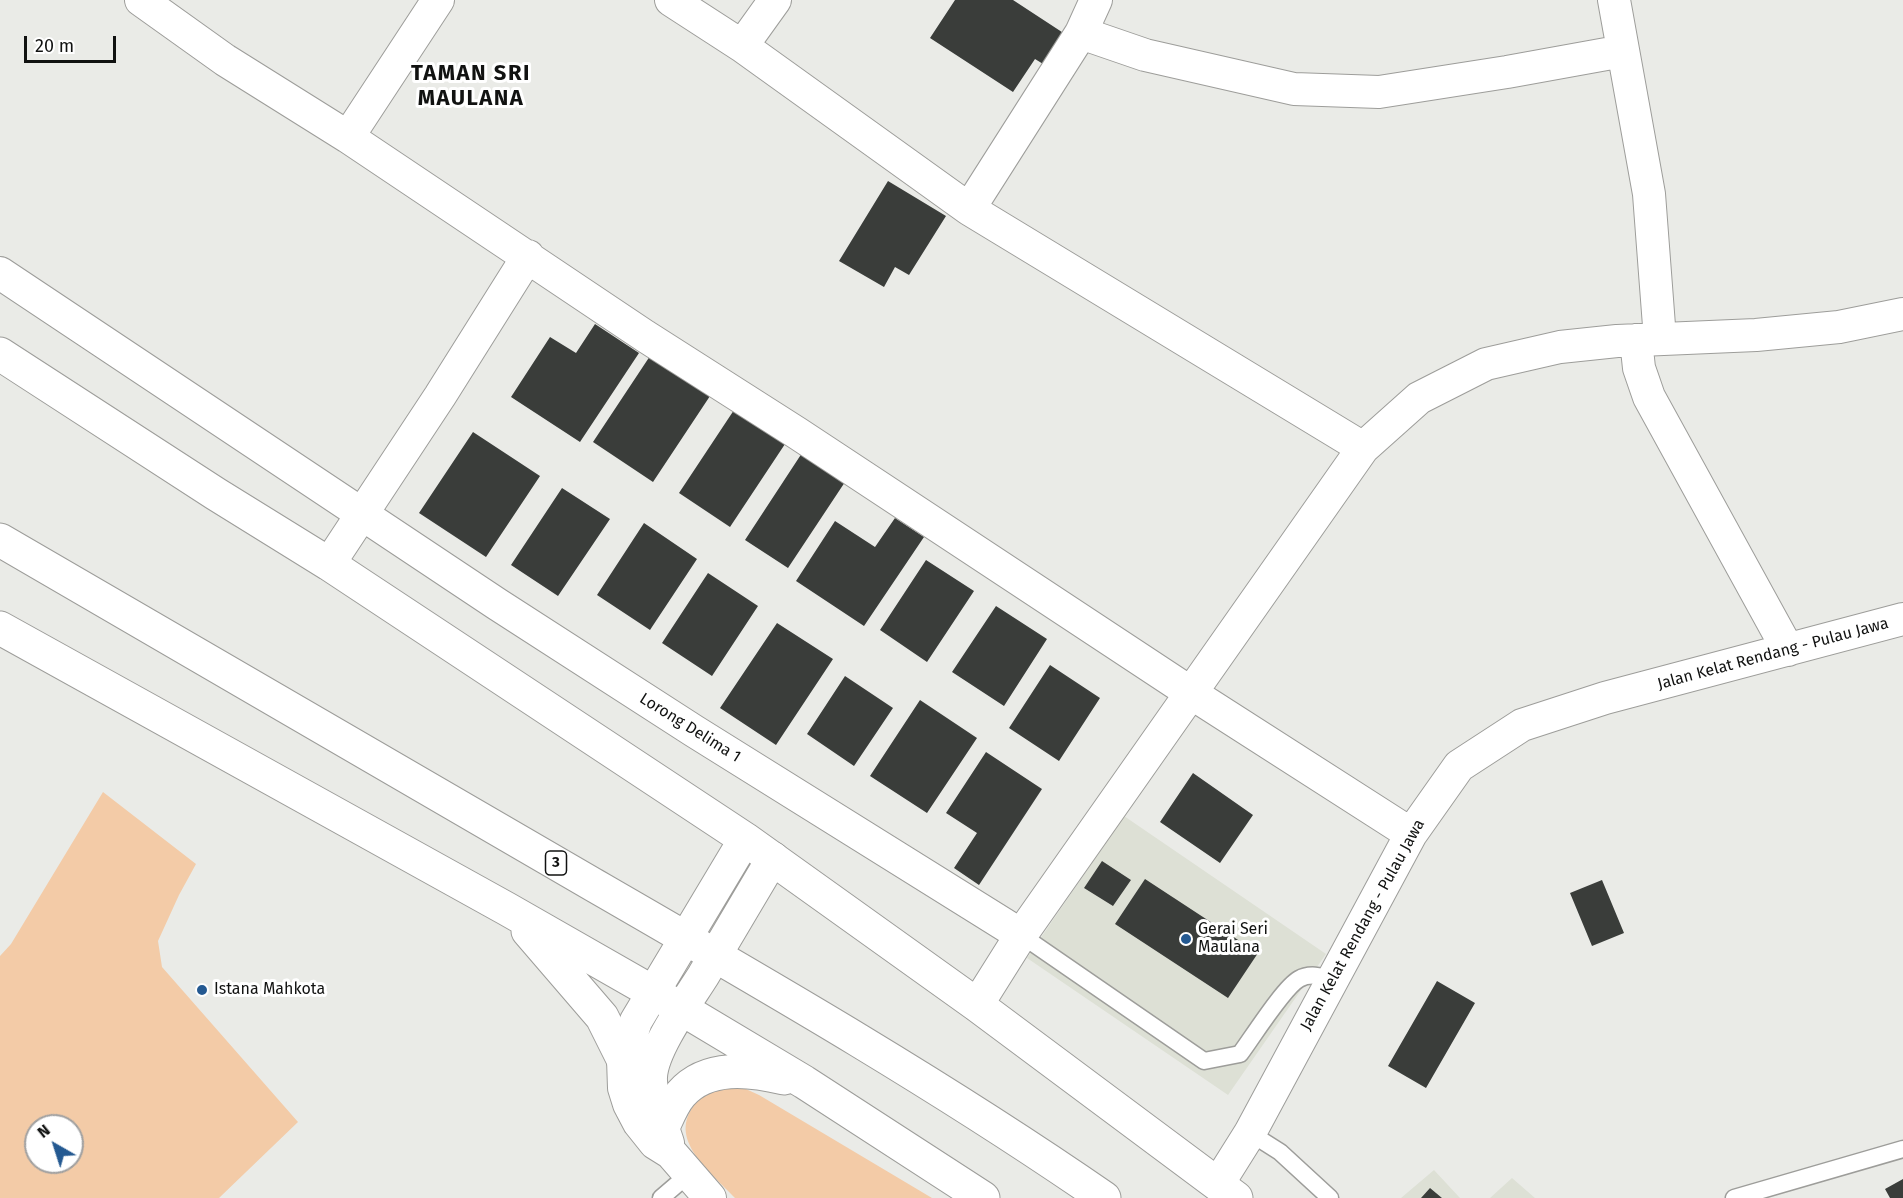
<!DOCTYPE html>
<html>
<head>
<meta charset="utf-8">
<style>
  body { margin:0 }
  #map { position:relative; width:1903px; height:1198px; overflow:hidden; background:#eaebe7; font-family:"Fira Sans",sans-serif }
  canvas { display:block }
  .north { position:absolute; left:24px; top:1114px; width:60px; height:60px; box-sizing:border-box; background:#fff; border:2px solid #a0a0a0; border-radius:50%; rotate:321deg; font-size:16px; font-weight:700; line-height:24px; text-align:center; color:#111211 }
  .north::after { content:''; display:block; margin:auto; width:21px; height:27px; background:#245991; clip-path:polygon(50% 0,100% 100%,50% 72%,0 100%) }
  .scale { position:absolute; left:24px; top:36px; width:92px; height:27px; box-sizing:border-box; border:3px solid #111211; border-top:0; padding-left:8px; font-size:18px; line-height:21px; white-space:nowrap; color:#111211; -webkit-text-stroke:4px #fff; paint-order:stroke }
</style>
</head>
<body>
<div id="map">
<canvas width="1903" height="1198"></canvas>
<div class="north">N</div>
<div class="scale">20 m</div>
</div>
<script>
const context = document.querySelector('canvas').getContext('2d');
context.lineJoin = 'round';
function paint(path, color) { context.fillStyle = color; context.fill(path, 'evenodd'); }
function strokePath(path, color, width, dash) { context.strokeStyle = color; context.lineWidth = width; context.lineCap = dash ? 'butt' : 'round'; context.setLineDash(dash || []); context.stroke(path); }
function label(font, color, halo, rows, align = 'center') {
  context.font = font + ' "Fira Sans",sans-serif'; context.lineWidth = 6; context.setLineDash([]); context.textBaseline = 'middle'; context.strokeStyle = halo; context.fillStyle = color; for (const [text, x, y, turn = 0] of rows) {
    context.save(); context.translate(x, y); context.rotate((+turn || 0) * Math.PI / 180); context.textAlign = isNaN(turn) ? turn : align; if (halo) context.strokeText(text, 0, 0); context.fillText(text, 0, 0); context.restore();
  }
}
paint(new Path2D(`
  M 1124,816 L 1326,954 L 1228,1095 L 1027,958 Z
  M 1434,1170 L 1460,1198 L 1401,1198 Z
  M 1512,1178 L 1535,1198 L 1490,1198 Z`), '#dde0d5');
paint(new Path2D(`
  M 103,792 L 196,864 L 179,895 L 158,941 L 162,967 L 298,1122 L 219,1198 L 0,1198 L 0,956 L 11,944 ZM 36,1126 L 72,1126 L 72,1162 L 36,1162 Z
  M 737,1085 L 759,1095 L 932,1198 L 735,1198 C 711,1172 665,1139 696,1103 C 699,1100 702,1095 706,1093 C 713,1088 728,1087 737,1085 Z`), '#f3cba7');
paint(new Path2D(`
  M 955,0 L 1013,0 L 1068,36 L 1048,67 L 1035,59 L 1013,92 L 930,38 Z
  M 888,181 L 946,216 L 909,275 L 895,267 L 884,287 L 839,261 Z
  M 595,324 L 639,353 L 580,442 L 511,397 L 550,337 L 576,353 Z
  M 650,356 L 710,396 L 653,482 L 593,442 Z
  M 734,410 L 785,444 L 730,527 L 679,493 Z
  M 473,432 L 540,476 L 486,557 L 419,513 Z
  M 802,453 L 845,482 L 788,568 L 745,540 Z
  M 562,488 L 610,519 L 558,596 L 511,565 Z
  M 895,518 L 924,537 L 864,626 L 796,581 L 835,521 L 875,547 Z
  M 644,523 L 697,559 L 650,630 L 597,595 Z
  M 926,560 L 974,591 L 927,662 L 880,630 Z
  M 708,573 L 758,606 L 712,676 L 662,643 Z
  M 996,606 L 1047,639 L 1004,706 L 952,672 Z
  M 777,623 L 833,659 L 776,745 L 720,708 Z
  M 1050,665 L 1100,698 L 1059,761 L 1009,728 Z
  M 845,676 L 893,708 L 854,766 L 807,734 Z
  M 920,700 L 977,738 L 927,813 L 870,776 Z
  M 986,752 L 1042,789 L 979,885 L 954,868 L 977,833 L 946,813 Z
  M 1193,773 L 1253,815 L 1220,863 L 1160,822 Z
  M 1102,861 L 1131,880 L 1113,906 L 1084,888 Z
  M 1145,879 L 1258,953 L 1228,998 L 1115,924 Z
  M 1602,880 L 1624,933 L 1592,946 L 1570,893 Z
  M 1437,981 L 1475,1003 L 1426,1088 L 1388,1066 Z
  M 1903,1179 L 1903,1198 L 1890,1198 L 1885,1189 Z
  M 1430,1188 L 1442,1198 L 1421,1198 Z`), '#3a3d3a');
const service = new Path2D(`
  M 1021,935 L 1204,1061 L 1240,1054 C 1252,1038 1284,987 1299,979 C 1309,973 1321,976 1332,979
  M 1250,1133 L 1280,1152 L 1330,1198
  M 661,1198 L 689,1174
  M 1734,1198 L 1903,1149`);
const minor = new Path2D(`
  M 141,0 L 225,60 L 348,137 L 645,336 L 797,433 L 1191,693 L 1411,834
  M 671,0 L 742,46 L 969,209 L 1363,448
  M 1614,0 L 1649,194 L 1660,339
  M 1081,33 L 1145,55 L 1294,89 L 1379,92 L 1507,72 L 1623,51
  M 742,46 L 775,0
  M 348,137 L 438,0
  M 969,209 L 1081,33 L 1096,0
  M 0,273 L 497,604 L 694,731 L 1021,935
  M 1636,340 L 1639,368 L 1649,397 L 1788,650
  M 329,564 L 440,396 L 528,256
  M 977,1005 L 1021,935 L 1363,448 L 1419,398 L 1486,364 L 1560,347 L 1617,341 L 1756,335 L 1839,327 L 1903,314
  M 668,1143 C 662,1124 650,1096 651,1077 C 652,1049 688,1000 703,976 C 726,937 750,897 773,858
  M 1218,1184 L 1250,1133 L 1411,834 L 1459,766 L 1522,725 L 1605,698 L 1903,619
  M 710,1198 L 671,1153 L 655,1143 L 639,1123 L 629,1104 L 624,1088 L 623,1059 L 636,1021 L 745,839`);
const tertiary = new Path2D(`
  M 0,354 L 216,494 L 329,564 L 745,839 L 977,1005 L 1236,1198`);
const trunk = new Path2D(`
  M 0,540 C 197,655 395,769 592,884 C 765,984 939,1084 1104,1198
  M 0,628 L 507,909 L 682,1009 L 804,1082 L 983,1198
  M 528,931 L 602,1017 L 623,1059
  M 663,1127 C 668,1116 673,1103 681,1094 C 707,1064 751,1070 784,1078`);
strokePath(service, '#9d9d9a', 19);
strokePath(minor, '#9d9d9a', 34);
strokePath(tertiary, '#9d9d9a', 35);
strokePath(trunk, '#9d9d9a', 35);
strokePath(service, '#fff', 16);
strokePath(minor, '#fff', 32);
strokePath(tertiary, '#fff', 33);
strokePath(trunk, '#fff', 33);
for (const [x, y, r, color] of [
  [1186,939,6,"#245991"],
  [202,990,6,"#245991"]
]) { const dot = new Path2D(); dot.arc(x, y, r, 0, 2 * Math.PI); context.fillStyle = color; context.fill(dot); strokePath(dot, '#fff', 2); }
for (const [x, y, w] of [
  [556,863,21]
]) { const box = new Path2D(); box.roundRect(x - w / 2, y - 12, w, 24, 4.5); context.fillStyle = '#fff'; context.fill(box); strokePath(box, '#111211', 1.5); }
label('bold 15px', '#111211', null, [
  ["3",556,863]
]);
label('16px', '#111211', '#fff', [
  ["Jalan Kelat Rendang - Pulau Jawa",1773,654,-15],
  ["Lorong Delima 1",690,728,32],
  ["Jalan Kelat Rendang - Pulau Jawa",1363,925,-61]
]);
label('16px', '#111211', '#fff', [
  ["Gerai Seri",1198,930],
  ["Maulana",1198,948],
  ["Istana Mahkota",214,990]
], 'left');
context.letterSpacing = '1.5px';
label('bold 22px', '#111211', '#fff', [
  ["TAMAN SRI",471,74],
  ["MAULANA",471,99]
]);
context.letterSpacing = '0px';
</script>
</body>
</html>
